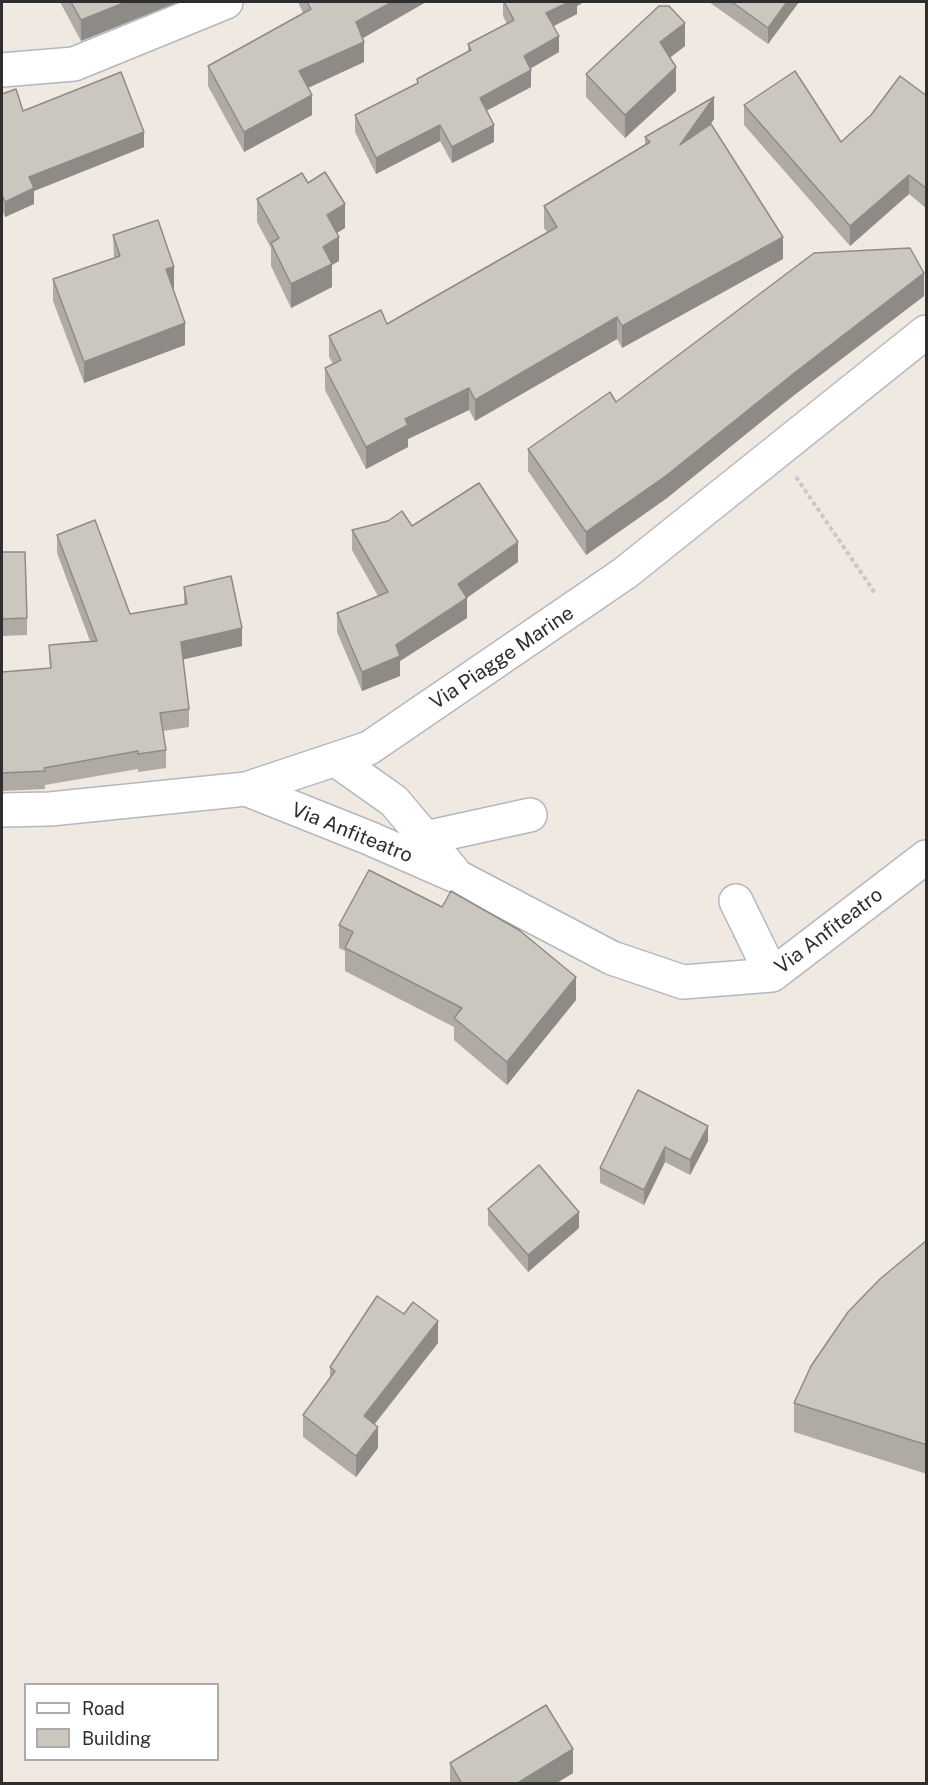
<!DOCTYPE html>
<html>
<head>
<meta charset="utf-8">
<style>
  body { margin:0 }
  #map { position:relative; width:928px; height:1785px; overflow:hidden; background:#efe9e1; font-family:"Public Sans",sans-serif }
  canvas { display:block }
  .frame { position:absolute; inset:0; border:3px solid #2e2e2e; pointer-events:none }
  .legend { position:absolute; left:24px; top:1683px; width:195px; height:78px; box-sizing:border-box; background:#fff; border:2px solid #ababab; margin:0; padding:8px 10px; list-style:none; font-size:18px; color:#2e2e2e }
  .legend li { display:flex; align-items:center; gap:12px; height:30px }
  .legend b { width:30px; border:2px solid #ababab }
</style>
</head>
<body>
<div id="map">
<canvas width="928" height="1785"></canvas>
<div class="frame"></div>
<ul class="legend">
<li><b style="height:8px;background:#fff"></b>Road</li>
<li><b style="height:16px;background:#cbc7bf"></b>Building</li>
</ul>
</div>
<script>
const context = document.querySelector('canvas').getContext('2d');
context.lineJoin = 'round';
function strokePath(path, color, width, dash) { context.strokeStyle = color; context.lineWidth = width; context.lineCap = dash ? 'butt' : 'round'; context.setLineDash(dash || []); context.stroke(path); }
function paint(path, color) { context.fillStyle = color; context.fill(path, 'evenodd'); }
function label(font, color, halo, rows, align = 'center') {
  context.font = font + ' "Public Sans",sans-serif'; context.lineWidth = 4.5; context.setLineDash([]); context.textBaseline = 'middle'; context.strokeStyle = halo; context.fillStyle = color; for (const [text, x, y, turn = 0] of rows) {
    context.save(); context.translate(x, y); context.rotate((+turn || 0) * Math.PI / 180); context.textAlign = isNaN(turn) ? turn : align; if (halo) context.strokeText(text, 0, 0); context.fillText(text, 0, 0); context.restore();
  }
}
const minor = new Path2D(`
  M 2,70 L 74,64 L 226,2
  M 336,760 L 394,801 L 453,871
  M 246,789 L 369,838 L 458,877 L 612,958 L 683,982 L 772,975 L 926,857
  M 2,810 L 50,809 L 246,789 L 369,748 L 625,573 L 926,332
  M 425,838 L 530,815
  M 736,901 L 772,975`);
strokePath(minor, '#b4b7c1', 36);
strokePath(new Path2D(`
  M 796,477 L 875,593`), '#c9c9c9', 4, [4.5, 3]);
strokePath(minor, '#fff', 33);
paint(new Path2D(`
  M 60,2 L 178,2 L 81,41 Z
  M 299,2 L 426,2 L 363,38 L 364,62 L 308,88 L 312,115 L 244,152 L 208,86 L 208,66 L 303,13 L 299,4 Z
  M 503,2 L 584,2 L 577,6 L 577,14 L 553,26 L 559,52 L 530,69 L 531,87 L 486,111 L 494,142 L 452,163 L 440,141 L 376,174 L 355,132 L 355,115 L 417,84 L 417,79 L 468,52 L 468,44 L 507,24 L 503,16 Z
  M 709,2 L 799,2 L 768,44 Z
  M 685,46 L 670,58 L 676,91 L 625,138 L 586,97 L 586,74 Z
  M 2,94 L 23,111 L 144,147 L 34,191 L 34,204 L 5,217 L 2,210 Z
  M 927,96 L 927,209 L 909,194 L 850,246 L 744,125 L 744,105 L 841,142 Z
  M 714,119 L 710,125 L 783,259 L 622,348 L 617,339 L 475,421 L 469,410 L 408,439 L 408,447 L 366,469 L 325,390 L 325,368 L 333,364 L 329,357 L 329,336 L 387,324 L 547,232 L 544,228 L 544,206 L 645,145 L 645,137 Z
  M 308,183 L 345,228 L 337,233 L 339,261 L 332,265 L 332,287 L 291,308 L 271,266 L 271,248 L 257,222 L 257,199 Z
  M 113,235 L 174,289 L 173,289 L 185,345 L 84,383 L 53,301 L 53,279 L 114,258 Z
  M 924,296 L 793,396 L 667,498 L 586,555 L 528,471 L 528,449 L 616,402 Z
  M 412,526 L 518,562 L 466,598 L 467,618 L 400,661 L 400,676 L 362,691 L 337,632 L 337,613 L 378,596 L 352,550 L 352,530 Z
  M 57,535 L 130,614 L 184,605 L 184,587 L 242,646 L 183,659 L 189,709 L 189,727 L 163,731 L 166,750 L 166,768 L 138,772 L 138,769 L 45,785 L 45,789 L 2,791 L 2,672 L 50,668 L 49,645 L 90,641 L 57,553 Z
  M 2,552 L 27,618 L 27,635 L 2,636 Z
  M 339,925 L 576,1000 L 507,1085 L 454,1040 L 454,1027 L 345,971 L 345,951 L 339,948 Z
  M 638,1090 L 708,1141 L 690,1175 L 665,1162 L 644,1205 L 600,1183 L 600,1168 Z
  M 488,1209 L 579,1228 L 528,1272 L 488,1225 Z
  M 927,1240 L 927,1474 L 794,1432 L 794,1403 Z
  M 438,1343 L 375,1424 L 378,1448 L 356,1477 L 303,1437 L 303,1415 L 330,1379 L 330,1367 Z
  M 450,1763 L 573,1773 L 555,1784 L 450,1784 Z`), '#afaba4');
paint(new Path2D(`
  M 126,2 L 178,2 L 81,41 L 81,20 Z
  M 392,2 L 426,2 L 356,42 L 356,22 Z
  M 569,2 L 584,2 L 577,6 L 577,14 L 546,30 L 546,13 Z
  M 787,2 L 799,2 L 768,44 L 768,28 Z
  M 685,23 L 685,46 L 660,65 L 660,42 Z
  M 559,36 L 559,52 L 524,72 L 524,56 Z
  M 364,42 L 364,62 L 299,92 L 299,71 Z
  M 676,67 L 676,91 L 625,138 L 625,115 Z
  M 531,70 L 531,87 L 480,114 L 480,98 Z
  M 312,95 L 312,115 L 244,152 L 244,132 Z
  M 714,97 L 714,119 L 680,167 L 680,145 Z
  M 440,125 L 440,141 L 376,174 L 376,158 Z
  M 494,125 L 494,142 L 452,163 L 452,147 Z
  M 144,132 L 144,147 L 34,191 L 34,204 L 5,217 L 5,202 L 29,177 Z
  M 909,175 L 909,194 L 850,246 L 850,226 Z
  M 345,204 L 345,228 L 327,239 L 327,215 Z
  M 339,237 L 339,261 L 332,265 L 332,287 L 291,308 L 291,284 L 323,247 Z
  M 783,237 L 783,259 L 622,348 L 622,326 Z
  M 174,267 L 174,289 L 166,291 L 166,269 Z
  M 924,273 L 924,296 L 793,396 L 667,498 L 586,555 L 586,532 Z
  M 617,317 L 617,339 L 475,421 L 475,400 Z
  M 185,323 L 185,345 L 84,383 L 84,362 Z
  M 469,388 L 469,410 L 408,439 L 408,447 L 366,469 L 366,447 L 405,419 Z
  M 518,542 L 518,562 L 458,604 L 458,584 Z
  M 467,598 L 467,618 L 400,661 L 400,676 L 362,691 L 362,672 L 396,645 Z
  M 242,628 L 242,646 L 181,660 L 181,642 Z
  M 576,977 L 576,1000 L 507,1085 L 507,1062 Z
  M 708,1126 L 708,1141 L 690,1175 L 690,1160 Z
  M 665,1147 L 665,1162 L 644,1205 L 644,1190 Z
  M 579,1212 L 579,1228 L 528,1272 L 528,1255 Z
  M 438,1321 L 438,1343 L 364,1437 L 364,1416 Z
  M 378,1427 L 378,1448 L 356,1477 L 356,1456 Z
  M 573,1749 L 573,1773 L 555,1784 L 516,1784 Z`), '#8e8b86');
const building = new Path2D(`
  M 71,2 L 126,2 L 81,20 Z
  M 307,2 L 392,2 L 356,22 L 364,42 L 299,71 L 312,95 L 244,132 L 208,66 L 311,9 Z
  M 504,2 L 569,2 L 546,13 L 559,36 L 524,56 L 531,70 L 480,98 L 494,125 L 452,147 L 440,125 L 376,158 L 355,115 L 418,83 L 417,79 L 471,50 L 468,44 L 514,20 Z
  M 732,2 L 787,2 L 768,28 Z
  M 659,6 L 669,6 L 685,23 L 660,42 L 676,67 L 625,115 L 586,74 Z
  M 795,71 L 841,142 L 871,115 L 900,76 L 927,96 L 927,189 L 909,175 L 850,226 L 744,105 Z
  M 121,72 L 144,132 L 29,177 L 34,188 L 5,202 L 2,195 L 2,94 L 16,89 L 23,111 Z
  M 714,97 L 680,145 L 711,124 L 783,237 L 622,326 L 617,317 L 475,400 L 469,388 L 405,419 L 408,425 L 366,447 L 325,368 L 341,360 L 329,336 L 381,310 L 387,324 L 557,227 L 544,206 L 650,142 L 645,137 Z
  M 325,172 L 345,204 L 327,215 L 339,237 L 323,247 L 332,264 L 291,284 L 271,243 L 279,238 L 257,199 L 302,173 L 308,183 Z
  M 158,220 L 174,267 L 166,269 L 185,323 L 84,362 L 53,279 L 120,256 L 113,235 Z
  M 910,248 L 924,273 L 793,374 L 667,475 L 586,532 L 528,449 L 610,392 L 616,402 L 814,253 Z
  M 479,483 L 518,542 L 458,584 L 467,598 L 396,645 L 400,656 L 362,672 L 337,613 L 388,592 L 352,530 L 388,521 L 402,511 L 412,526 Z
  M 95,520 L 130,614 L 187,604 L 184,587 L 231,576 L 242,628 L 181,642 L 189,709 L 160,713 L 166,750 L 138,754 L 138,751 L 44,768 L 45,771 L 2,773 L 2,672 L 51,668 L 49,645 L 97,641 L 57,535 Z
  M 2,552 L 25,552 L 27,618 L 2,619 Z
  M 369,870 L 442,907 L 451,891 L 519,930 L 576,977 L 507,1062 L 454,1018 L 462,1008 L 345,948 L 353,932 L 339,925 Z
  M 638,1090 L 708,1126 L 690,1160 L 665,1147 L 644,1190 L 600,1168 Z
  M 539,1165 L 579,1212 L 528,1255 L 488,1209 Z
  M 927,1240 L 927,1445 L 794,1403 L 811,1366 L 848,1312 L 880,1279 Z
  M 377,1296 L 404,1314 L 413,1302 L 438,1321 L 364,1416 L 378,1427 L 356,1456 L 303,1415 L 335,1371 L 330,1367 Z
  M 546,1705 L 573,1749 L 516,1784 L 462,1784 L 450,1763 Z`);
paint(building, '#cbc7bf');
strokePath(building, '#8e8b86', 1.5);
label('20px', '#2e2e2e', '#fff', [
  ["Via Piagge Marine",502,658,-34],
  ["Via Anfiteatro",352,833,22],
  ["Via Anfiteatro",829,931,-37]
]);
</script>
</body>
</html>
